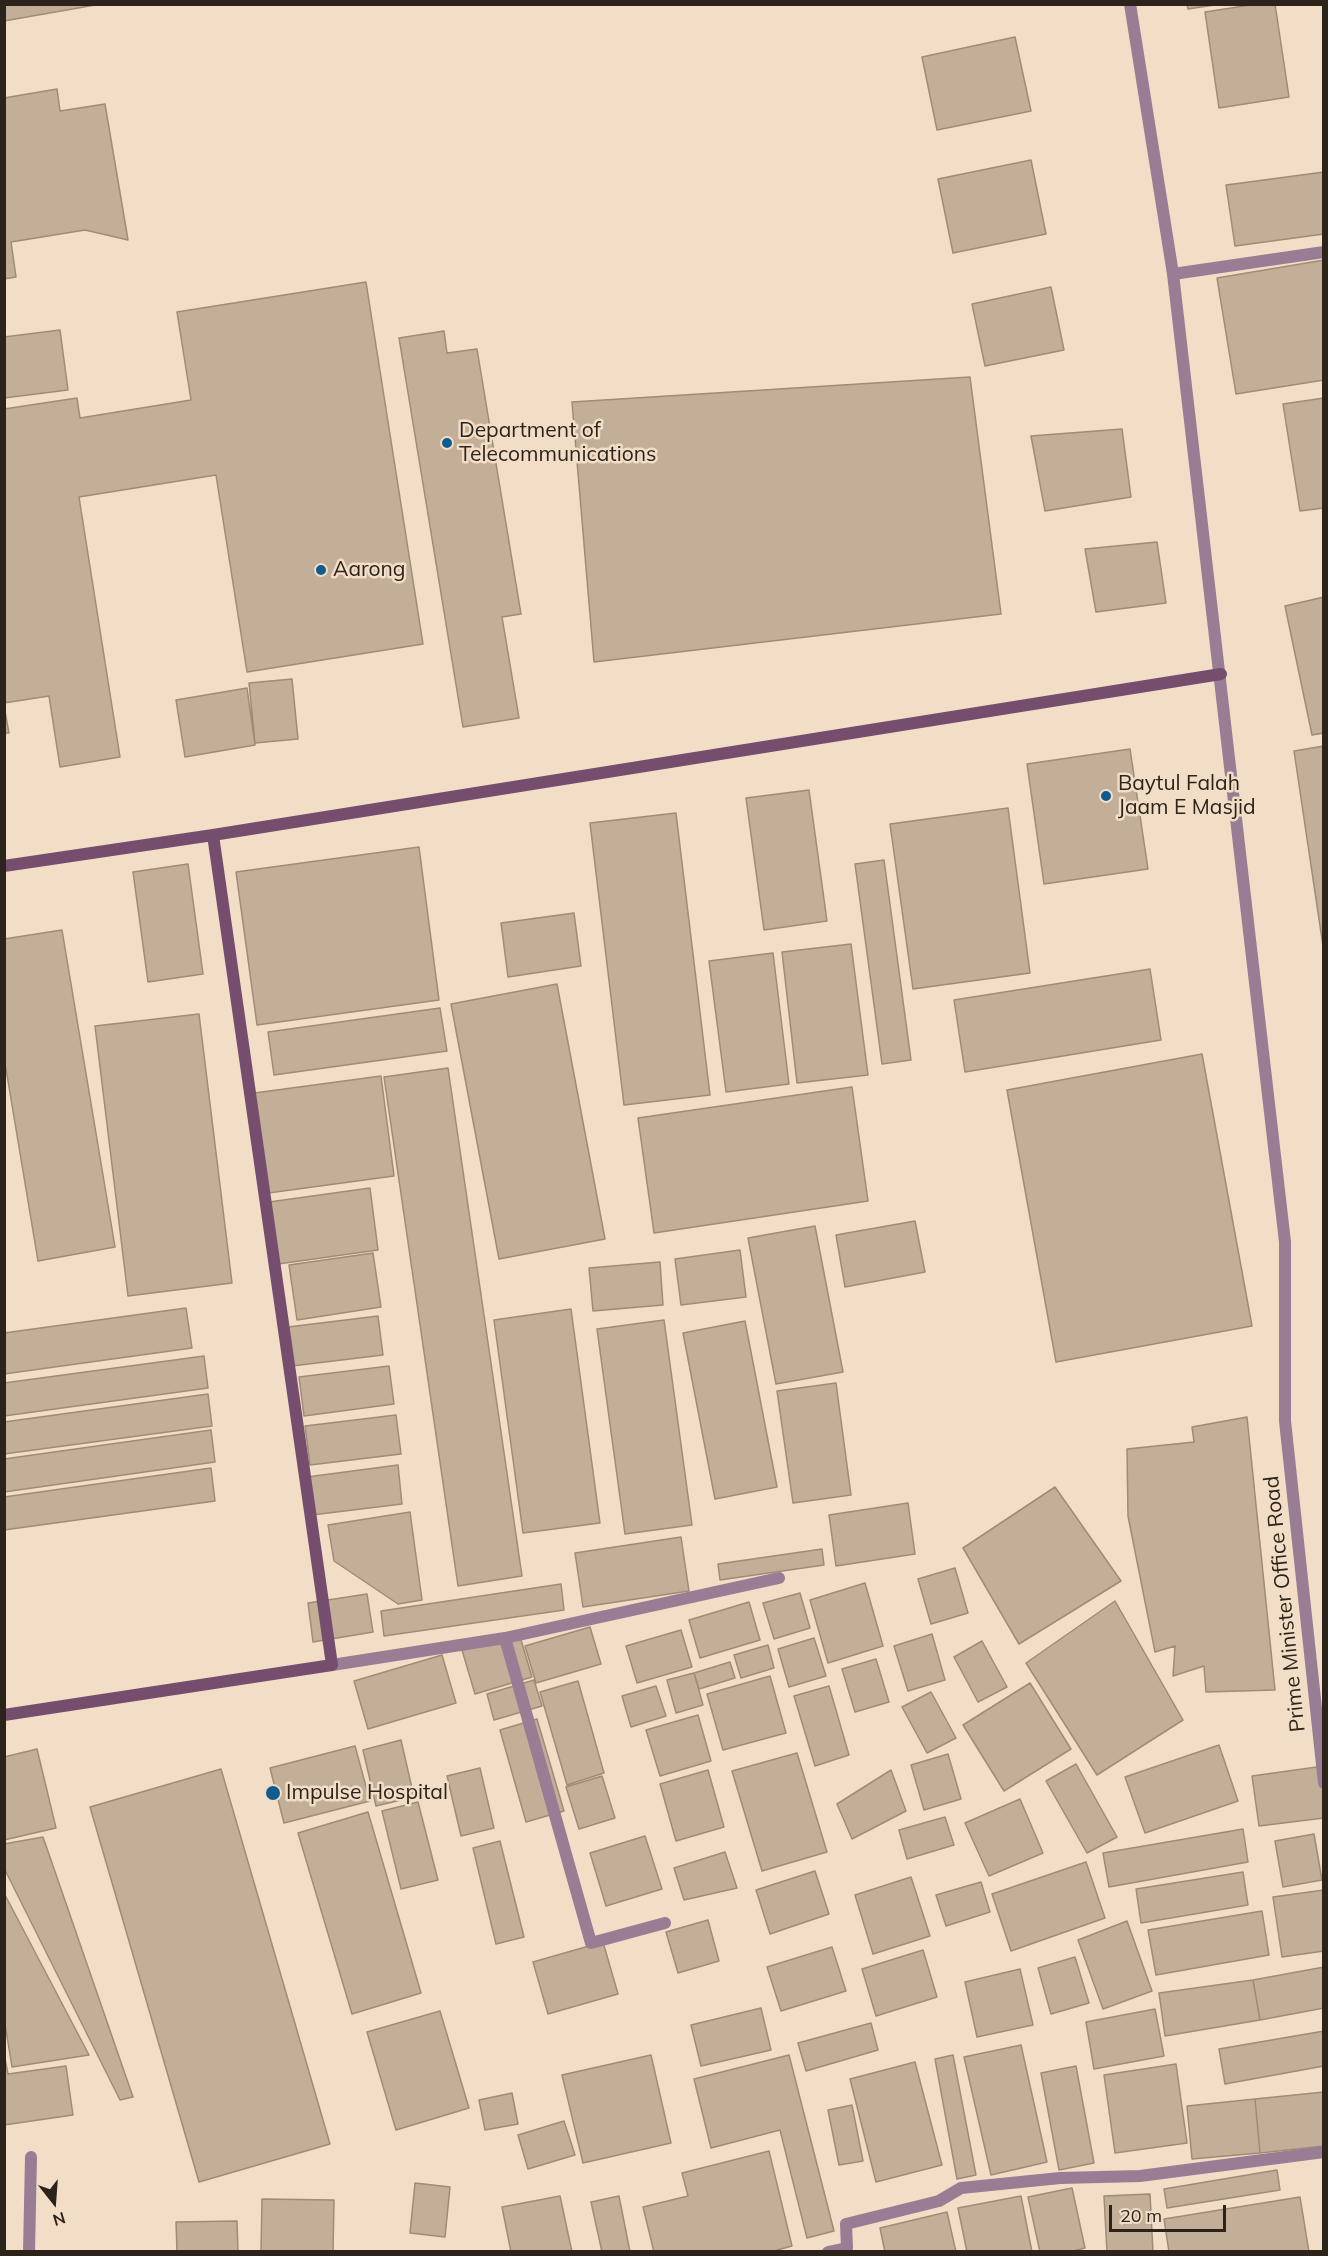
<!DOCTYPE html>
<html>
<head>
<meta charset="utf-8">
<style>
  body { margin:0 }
  #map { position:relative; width:1328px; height:2256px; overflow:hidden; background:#f2ddc6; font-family:Mulish,sans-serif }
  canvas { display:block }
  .frame { position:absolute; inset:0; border:6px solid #2c241b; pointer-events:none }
  .north { position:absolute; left:24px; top:2172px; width:60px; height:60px; -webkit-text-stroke:4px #f2ddc6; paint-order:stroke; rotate:163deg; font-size:16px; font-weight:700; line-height:24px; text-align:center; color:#2c241b }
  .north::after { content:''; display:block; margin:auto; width:21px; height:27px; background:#2c241b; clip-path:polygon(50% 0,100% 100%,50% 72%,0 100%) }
  .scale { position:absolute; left:1109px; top:2205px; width:117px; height:27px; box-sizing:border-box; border:3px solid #2c241b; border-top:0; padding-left:8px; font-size:18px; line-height:21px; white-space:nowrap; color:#2c241b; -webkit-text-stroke:4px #f2ddc6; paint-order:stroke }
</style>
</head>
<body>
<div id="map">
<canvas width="1328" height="2256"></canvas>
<div class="frame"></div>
<div class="north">N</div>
<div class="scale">20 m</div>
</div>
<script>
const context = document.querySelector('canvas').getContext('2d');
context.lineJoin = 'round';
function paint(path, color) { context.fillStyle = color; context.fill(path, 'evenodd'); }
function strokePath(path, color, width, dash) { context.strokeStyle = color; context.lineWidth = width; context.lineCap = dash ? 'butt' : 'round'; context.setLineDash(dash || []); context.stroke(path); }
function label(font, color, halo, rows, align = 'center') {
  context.font = font + ' Mulish,sans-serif'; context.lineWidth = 5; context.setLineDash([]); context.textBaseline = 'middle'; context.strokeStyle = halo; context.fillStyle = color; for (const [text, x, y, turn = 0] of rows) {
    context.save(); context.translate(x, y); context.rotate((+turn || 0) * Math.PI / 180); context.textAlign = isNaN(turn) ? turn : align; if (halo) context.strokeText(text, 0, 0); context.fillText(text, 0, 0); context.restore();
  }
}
const building = new Path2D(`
  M 4,4 L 101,4 L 4,21 Z
  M 1187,4 L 1221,4 L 1188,9 Z
  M 1257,4 L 1275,4 L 1289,97 L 1219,108 L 1205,12 Z
  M 1015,37 L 1031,111 L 937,130 L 922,57 Z
  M 57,89 L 60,111 L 105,104 L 128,240 L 85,230 L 11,242 L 16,277 L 4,279 L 4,98 Z
  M 1031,160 L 1046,234 L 953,253 L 938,179 Z
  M 1324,172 L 1324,234 L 1235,246 L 1226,185 Z
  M 1324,260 L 1324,380 L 1236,394 L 1217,278 Z
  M 366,282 L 423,644 L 247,672 L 216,475 L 79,497 L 120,757 L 60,767 L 49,696 L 4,703 L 4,409 L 77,398 L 80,418 L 191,400 L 177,312 Z
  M 1051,287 L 1064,350 L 985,366 L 972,304 Z
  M 60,330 L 68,390 L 4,398 L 4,337 Z
  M 444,331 L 447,353 L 477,349 L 521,614 L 502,617 L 519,718 L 463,727 L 399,338 Z
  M 970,377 L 1001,614 L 594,662 L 572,402 Z
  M 1324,398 L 1324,508 L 1300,511 L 1283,404 Z
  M 1122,429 L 1131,497 L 1045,511 L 1031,436 Z
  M 1157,542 L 1166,603 L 1096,612 L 1085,549 Z
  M 1324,597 L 1324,733 L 1312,735 L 1285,606 Z
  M 292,679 L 298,739 L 255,743 L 249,683 Z
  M 247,688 L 255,745 L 185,757 L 176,700 Z
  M 4,706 L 9,733 L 4,733 Z
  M 1324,746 L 1324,953 L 1294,751 Z
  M 1130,749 L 1148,869 L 1044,884 L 1027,764 Z
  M 809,790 L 827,921 L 764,930 L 746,798 Z
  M 1008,808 L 1030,973 L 913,989 L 890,824 Z
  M 676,813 L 710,1095 L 624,1105 L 590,823 Z
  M 419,847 L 439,1000 L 257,1025 L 236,872 Z
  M 884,860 L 911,1060 L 882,1064 L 855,864 Z
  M 188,864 L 203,974 L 148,982 L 133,872 Z
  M 574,913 L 581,966 L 508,977 L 501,923 Z
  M 62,930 L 115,1247 L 38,1261 L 4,1057 L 4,939 Z
  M 851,944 L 868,1075 L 797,1083 L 782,952 Z
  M 773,953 L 789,1084 L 726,1092 L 709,961 Z
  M 1150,969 L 1161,1040 L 965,1072 L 954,1000 Z
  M 557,984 L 605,1239 L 499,1259 L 451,1004 Z
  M 440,1008 L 447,1051 L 274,1075 L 268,1032 Z
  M 199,1014 L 232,1283 L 128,1296 L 95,1026 Z
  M 1202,1054 L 1252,1326 L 1056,1362 L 1007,1090 Z
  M 448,1068 L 522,1576 L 458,1586 L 384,1077 Z
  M 381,1076 L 394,1176 L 261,1194 L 247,1094 Z
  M 852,1087 L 868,1201 L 654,1233 L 638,1118 Z
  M 370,1188 L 378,1250 L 271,1265 L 262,1203 Z
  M 915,1221 L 925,1272 L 845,1287 L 836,1235 Z
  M 815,1226 L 843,1372 L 776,1384 L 748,1238 Z
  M 740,1250 L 746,1297 L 681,1305 L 675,1259 Z
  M 373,1253 L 381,1307 L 297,1320 L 289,1265 Z
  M 660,1262 L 663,1305 L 593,1311 L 589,1268 Z
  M 186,1308 L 192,1348 L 4,1374 L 4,1333 Z
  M 571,1309 L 600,1523 L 523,1533 L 494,1320 Z
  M 378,1316 L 383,1355 L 292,1366 L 288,1327 Z
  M 664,1320 L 692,1525 L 625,1534 L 597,1329 Z
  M 745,1321 L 777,1487 L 715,1499 L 683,1333 Z
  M 204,1356 L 208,1388 L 4,1416 L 4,1383 Z
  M 389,1366 L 394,1404 L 304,1416 L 299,1377 Z
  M 836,1383 L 851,1495 L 793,1503 L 777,1391 Z
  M 208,1394 L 212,1426 L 4,1454 L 4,1422 Z
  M 396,1415 L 401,1454 L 310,1465 L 305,1426 Z
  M 1247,1417 L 1275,1690 L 1206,1692 L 1204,1666 L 1173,1676 L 1175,1646 L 1155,1652 L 1128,1516 L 1127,1449 L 1194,1442 L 1192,1427 Z
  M 211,1430 L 215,1462 L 4,1492 L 4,1459 Z
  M 398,1465 L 402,1504 L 312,1515 L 307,1477 Z
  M 211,1468 L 215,1501 L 4,1530 L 4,1497 Z
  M 1055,1487 L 1121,1581 L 1019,1644 L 963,1548 Z
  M 908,1503 L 915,1554 L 836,1566 L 829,1515 Z
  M 410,1512 L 422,1600 L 398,1604 L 334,1561 L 328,1525 Z
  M 681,1537 L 689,1591 L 583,1607 L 575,1553 Z
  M 822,1549 L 824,1565 L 720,1580 L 718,1564 Z
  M 955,1568 L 968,1613 L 931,1624 L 918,1579 Z
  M 865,1583 L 883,1646 L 828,1663 L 810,1600 Z
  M 561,1584 L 564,1610 L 384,1636 L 381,1611 Z
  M 800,1593 L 810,1628 L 774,1639 L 763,1603 Z
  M 367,1594 L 373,1632 L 313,1642 L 308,1603 Z
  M 1115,1601 L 1183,1720 L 1097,1775 L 1026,1663 Z
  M 749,1602 L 760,1640 L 700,1658 L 689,1620 Z
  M 590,1627 L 601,1664 L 536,1683 L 525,1646 Z
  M 681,1630 L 692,1667 L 637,1683 L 626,1646 Z
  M 519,1633 L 532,1677 L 475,1694 L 462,1650 Z
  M 932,1634 L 945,1680 L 908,1691 L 894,1646 Z
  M 814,1638 L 826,1676 L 789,1687 L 778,1649 Z
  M 982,1641 L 1007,1687 L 978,1702 L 954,1657 Z
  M 768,1645 L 774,1668 L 741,1678 L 734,1655 Z
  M 442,1655 L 456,1703 L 368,1729 L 354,1681 Z
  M 876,1659 L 889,1702 L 855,1712 L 842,1669 Z
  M 730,1662 L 735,1678 L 699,1689 L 694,1673 Z
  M 694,1673 L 703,1705 L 676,1713 L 667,1680 Z
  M 770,1676 L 786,1733 L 723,1750 L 707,1694 Z
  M 534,1680 L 542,1706 L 494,1720 L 487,1694 Z
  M 578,1681 L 604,1773 L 567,1785 L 540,1692 Z
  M 1030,1683 L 1071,1749 L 1004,1791 L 963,1725 Z
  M 656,1686 L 666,1716 L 631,1727 L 622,1696 Z
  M 829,1686 L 849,1755 L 815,1766 L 794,1696 Z
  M 931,1692 L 956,1738 L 927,1753 L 902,1707 Z
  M 698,1715 L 711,1761 L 660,1776 L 646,1730 Z
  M 537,1719 L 564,1811 L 526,1822 L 500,1730 Z
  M 401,1740 L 414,1797 L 376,1806 L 363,1750 Z
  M 1219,1745 L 1238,1801 L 1145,1833 L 1125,1777 Z
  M 355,1746 L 370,1801 L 284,1823 L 270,1768 Z
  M 37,1749 L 56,1828 L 4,1840 L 4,1757 Z
  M 797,1753 L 827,1852 L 762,1871 L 732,1771 Z
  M 948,1754 L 961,1799 L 924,1810 L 911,1765 Z
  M 1076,1764 L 1117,1837 L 1087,1853 L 1046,1781 Z
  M 1324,1766 L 1324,1818 L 1259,1826 L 1252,1776 Z
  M 480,1768 L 494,1828 L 461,1836 L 447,1776 Z
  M 221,1769 L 330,2144 L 199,2182 L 90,1807 Z
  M 708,1770 L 724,1827 L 676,1841 L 660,1784 Z
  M 891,1770 L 906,1811 L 852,1839 L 837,1804 Z
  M 602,1776 L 615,1818 L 579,1829 L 566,1787 Z
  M 1020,1799 L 1043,1853 L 989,1876 L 965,1823 Z
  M 418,1802 L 438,1880 L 401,1889 L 382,1811 Z
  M 368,1812 L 421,1993 L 352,2014 L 298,1833 Z
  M 945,1817 L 954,1845 L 907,1859 L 899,1830 Z
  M 1243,1829 L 1248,1862 L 1109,1887 L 1103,1853 Z
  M 1314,1834 L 1322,1880 L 1283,1887 L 1275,1841 Z
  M 645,1836 L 662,1889 L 606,1906 L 590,1853 Z
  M 43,1837 L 133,2097 L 120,2100 L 4,1868 L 4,1844 Z
  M 500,1841 L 524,1937 L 496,1944 L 473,1848 Z
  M 725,1852 L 737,1888 L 684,1900 L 674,1868 Z
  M 1086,1862 L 1105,1918 L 1011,1951 L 992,1894 Z
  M 815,1871 L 829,1914 L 770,1934 L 756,1890 Z
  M 1243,1872 L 1248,1905 L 1141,1923 L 1136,1889 Z
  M 911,1877 L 930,1936 L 873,1954 L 855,1895 Z
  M 981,1882 L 990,1912 L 946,1926 L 936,1895 Z
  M 1324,1890 L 1324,1951 L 1282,1957 L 1273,1897 Z
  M 4,1893 L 89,2055 L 12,2067 L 4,2018 Z
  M 1262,1911 L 1269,1955 L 1156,1975 L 1148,1930 Z
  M 708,1920 L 719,1961 L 678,1973 L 666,1932 Z
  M 1127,1921 L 1152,1991 L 1103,2009 L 1078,1940 Z
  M 603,1942 L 618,1994 L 548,2014 L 533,1962 Z
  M 832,1947 L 846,1991 L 781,2011 L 767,1967 Z
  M 923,1950 L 937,1997 L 876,2016 L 862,1969 Z
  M 1075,1957 L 1089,2003 L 1051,2014 L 1038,1968 Z
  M 1324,1967 L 1324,2008 L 1260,2020 L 1253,1980 Z
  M 1020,1969 L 1033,2025 L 977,2037 L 965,1982 Z
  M 1253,1980 L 1260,2020 L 1165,2036 L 1159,1993 Z
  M 761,2008 L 771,2050 L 701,2066 L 691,2025 Z
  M 1155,2009 L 1164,2056 L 1094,2069 L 1086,2022 Z
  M 440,2011 L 469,2108 L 396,2130 L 367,2032 Z
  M 871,2023 L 878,2050 L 806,2071 L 798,2043 Z
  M 1324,2031 L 1324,2066 L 1225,2084 L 1219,2049 Z
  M 1021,2045 L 1047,2162 L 991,2175 L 964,2057 Z
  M 4,2054 L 8,2074 L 66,2066 L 73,2115 L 4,2125 Z
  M 651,2055 L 671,2143 L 583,2163 L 562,2075 Z
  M 789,2055 L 834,2231 L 807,2238 L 780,2130 L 711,2148 L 694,2079 Z
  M 953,2055 L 976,2175 L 957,2179 L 935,2059 Z
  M 915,2062 L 942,2165 L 876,2182 L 850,2079 Z
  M 1176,2064 L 1187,2143 L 1115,2153 L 1104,2075 Z
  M 1076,2066 L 1094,2163 L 1059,2170 L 1041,2073 Z
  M 1324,2092 L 1324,2146 L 1260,2153 L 1255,2099 Z
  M 512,2093 L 518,2124 L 485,2130 L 479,2100 Z
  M 1255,2099 L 1260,2153 L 1192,2159 L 1187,2106 Z
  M 852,2105 L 863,2161 L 839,2165 L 828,2110 Z
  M 564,2121 L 575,2155 L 528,2169 L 518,2135 Z
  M 769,2151 L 792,2246 L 770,2252 L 654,2252 L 643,2207 L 688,2196 L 682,2173 Z
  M 1277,2170 L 1280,2190 L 1167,2208 L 1164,2189 Z
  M 415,2183 L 450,2187 L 445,2237 L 410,2233 Z
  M 1072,2188 L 1085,2248 L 1069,2252 L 1040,2252 L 1028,2197 Z
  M 1150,2194 L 1153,2252 L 1107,2252 L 1104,2196 Z
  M 560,2196 L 572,2252 L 511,2252 L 502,2207 Z
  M 619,2196 L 630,2252 L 602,2252 L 591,2202 Z
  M 1021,2196 L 1032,2252 L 967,2252 L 958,2208 Z
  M 1300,2197 L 1309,2252 L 1169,2252 L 1164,2219 Z
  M 262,2199 L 334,2200 L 333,2252 L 261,2252 Z
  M 947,2212 L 956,2252 L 885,2252 L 880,2228 Z
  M 237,2221 L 238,2252 L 177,2252 L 176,2222 Z`);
paint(building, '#c3ae97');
strokePath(building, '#a08c76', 1.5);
strokePath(new Path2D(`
  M 1173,274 L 1324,252`), '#997d94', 12);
strokePath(new Path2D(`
  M 1130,4 L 1173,274 L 1285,1242 L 1285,1421 L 1324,1783
  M 505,1638 L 591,1943 L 665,1923
  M 332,1665 L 505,1638 L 779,1578
  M 29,2252 L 31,2157
  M 828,2252 L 847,2248 L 846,2224 L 939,2201 L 961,2188 L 1060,2178 L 1140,2176 L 1324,2152`), '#997d94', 12);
strokePath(new Path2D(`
  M 4,866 L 213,835 L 1221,674
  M 4,1715 L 332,1665 L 213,835`), '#754e6e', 12);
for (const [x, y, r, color] of [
  [447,443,6,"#105c8f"],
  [321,570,6,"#105c8f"],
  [1106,796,6,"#105c8f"],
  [273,1793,8,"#105c8f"]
]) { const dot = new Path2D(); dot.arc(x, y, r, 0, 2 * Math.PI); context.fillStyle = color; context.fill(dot); strokePath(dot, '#f2ddc6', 2); }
label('21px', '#2c241b', '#f2ddc6', [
  ["Department of",459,431],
  ["Telecommunications",459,455],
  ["Aarong",333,570],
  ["Baytul Falah",1118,784],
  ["Jaam E Masjid",1118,808],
  ["Impulse Hospital",286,1793]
], 'left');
label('21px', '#2c241b', '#f2ddc6', [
  ["Prime Minister Office Road",1285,1604,-96]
]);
</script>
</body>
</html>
